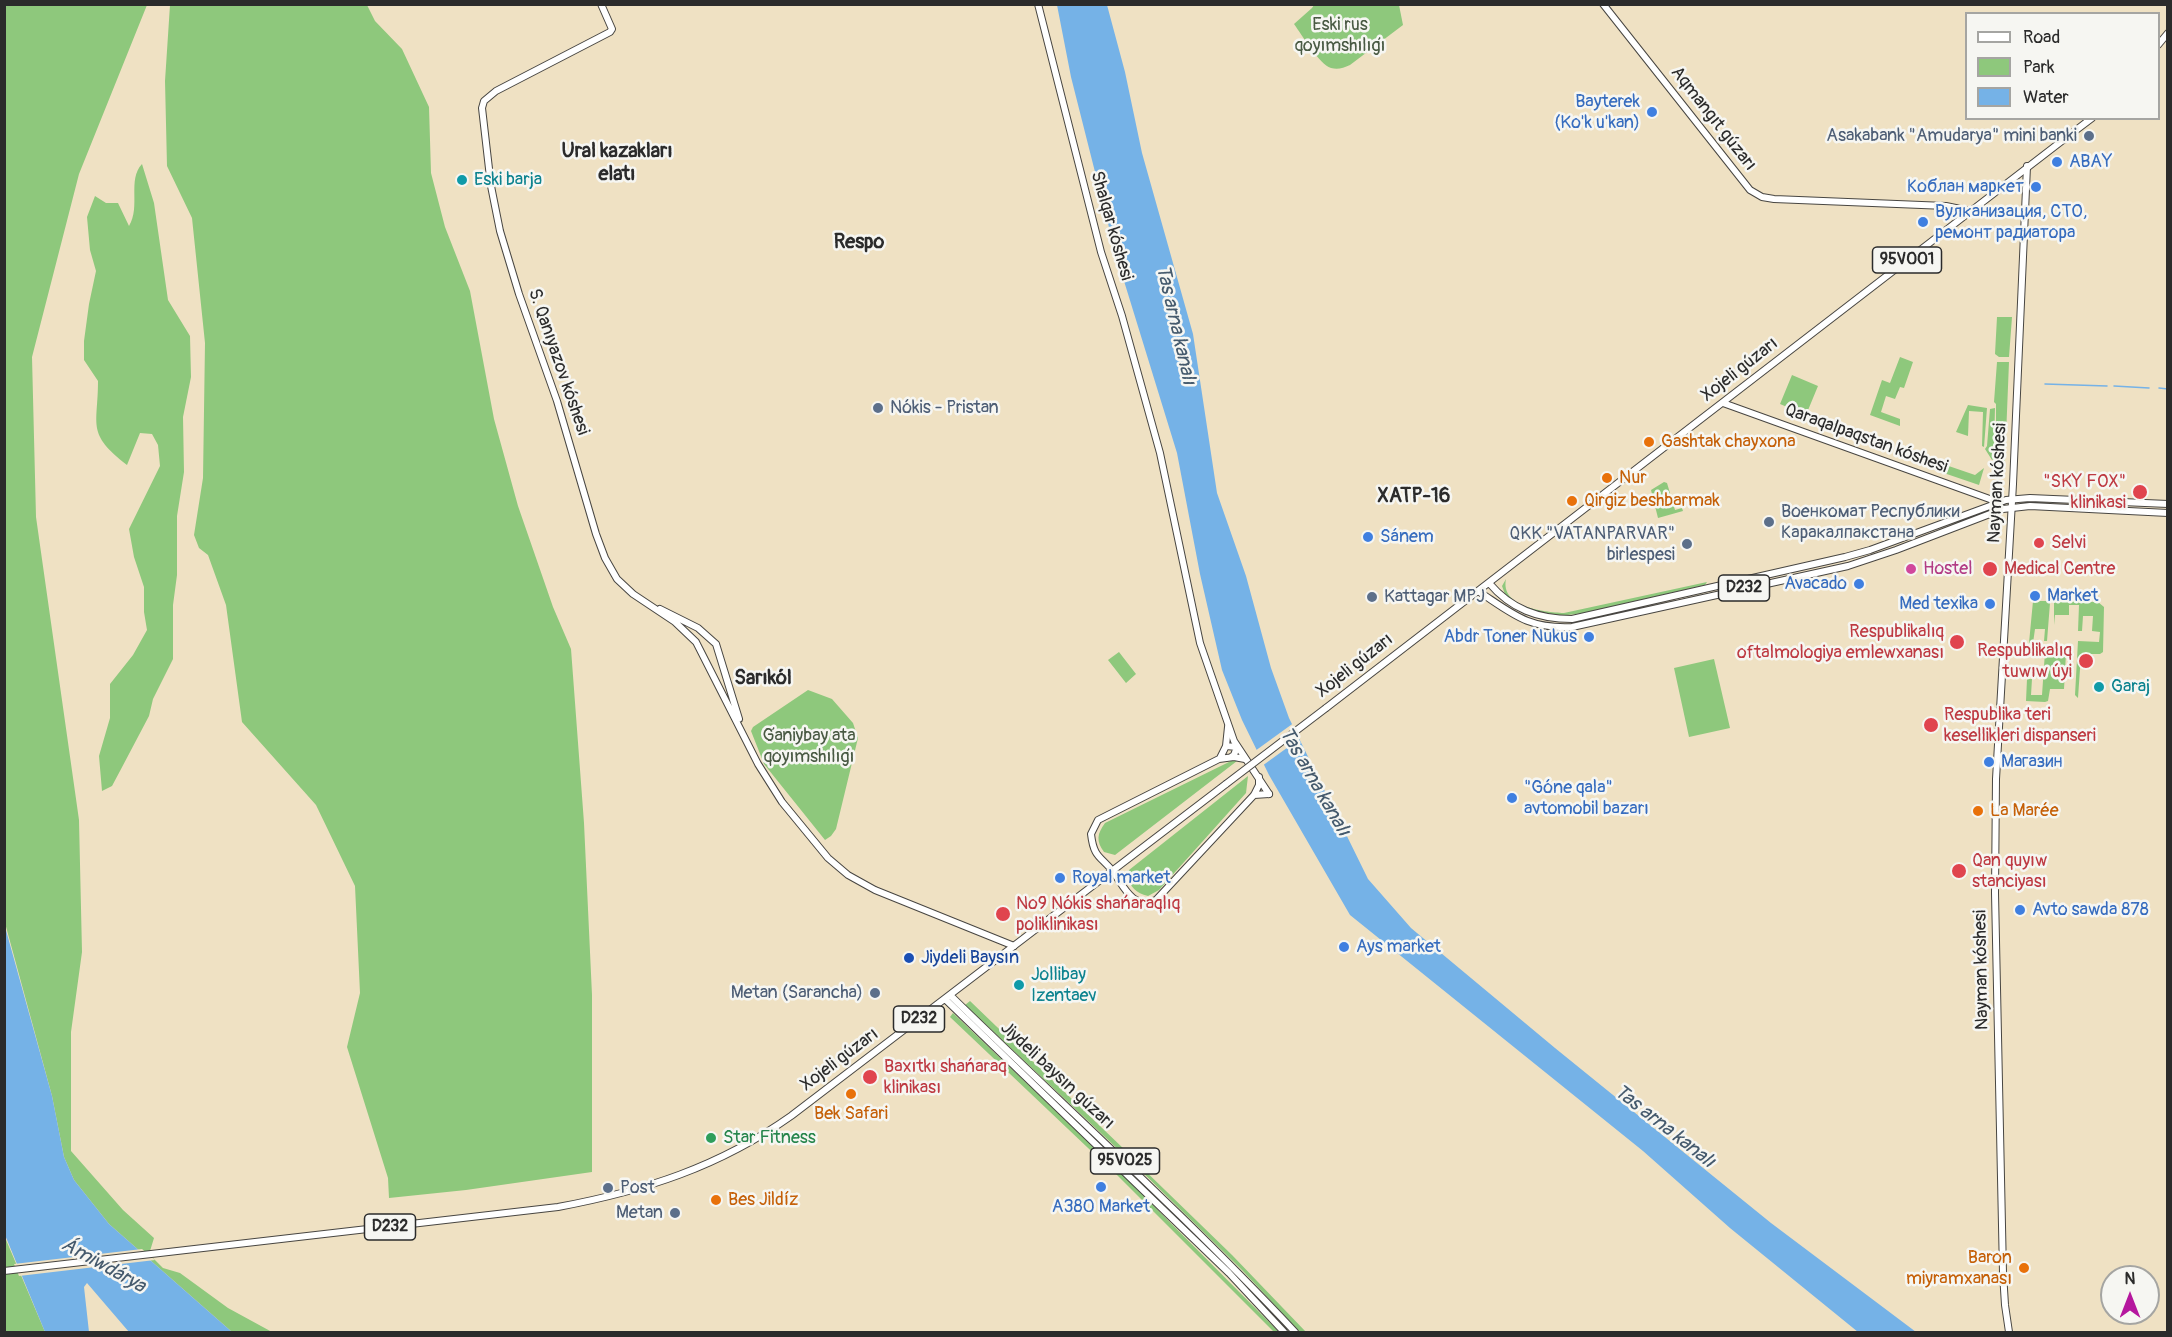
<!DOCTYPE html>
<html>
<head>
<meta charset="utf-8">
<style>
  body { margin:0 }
  #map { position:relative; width:2172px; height:1337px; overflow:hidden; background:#efe1c3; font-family:Pangolin,sans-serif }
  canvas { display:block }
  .frame { position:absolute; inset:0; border:6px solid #2b2b2b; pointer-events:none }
  .legend { position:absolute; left:1965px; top:12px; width:195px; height:108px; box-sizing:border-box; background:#f6f6f2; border:2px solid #a5a5a2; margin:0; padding:8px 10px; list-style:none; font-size:18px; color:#2b2b2b }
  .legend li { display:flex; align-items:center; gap:12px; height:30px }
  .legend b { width:30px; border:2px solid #a5a5a2 }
  .north { position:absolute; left:2100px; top:1265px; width:60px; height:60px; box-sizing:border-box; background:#f6f6f2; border:2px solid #a5a5a2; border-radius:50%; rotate:0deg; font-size:16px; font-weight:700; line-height:24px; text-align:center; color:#2b2b2b }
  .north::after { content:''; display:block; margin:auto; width:21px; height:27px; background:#b5179e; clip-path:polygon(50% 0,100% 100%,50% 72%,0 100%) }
</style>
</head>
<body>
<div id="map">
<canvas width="2172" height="1337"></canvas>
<div class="frame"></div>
<ul class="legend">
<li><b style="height:8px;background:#fff"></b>Road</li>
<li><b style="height:16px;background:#8ec87c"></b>Park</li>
<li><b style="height:16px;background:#75b2e7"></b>Water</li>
</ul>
<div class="north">N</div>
</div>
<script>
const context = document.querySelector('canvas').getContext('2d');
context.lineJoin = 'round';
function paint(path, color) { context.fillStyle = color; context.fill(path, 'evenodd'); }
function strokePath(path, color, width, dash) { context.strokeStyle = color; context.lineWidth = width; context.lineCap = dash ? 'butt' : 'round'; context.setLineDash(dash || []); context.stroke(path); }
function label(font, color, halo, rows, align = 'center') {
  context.font = font + ' Pangolin,sans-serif'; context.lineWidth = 5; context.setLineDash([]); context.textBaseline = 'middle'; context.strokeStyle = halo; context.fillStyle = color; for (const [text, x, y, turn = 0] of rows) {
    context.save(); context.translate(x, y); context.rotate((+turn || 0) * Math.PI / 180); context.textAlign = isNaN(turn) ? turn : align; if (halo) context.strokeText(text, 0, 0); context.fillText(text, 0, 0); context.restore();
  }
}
paint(new Path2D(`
  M 4,5 L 147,5 L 79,174 L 32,357 L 36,517 L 79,820 L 82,952 L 71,1032 L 71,1151 L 123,1210 L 154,1238 L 150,1251 L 152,1257 L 163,1268 L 180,1273 L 228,1308 L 272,1332 L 232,1332 L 109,1224 L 74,1180 L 64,1157 L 52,1096 L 5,923 Z
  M 170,5 L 367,5 L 375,21 L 402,49 L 429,107 L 431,173 L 445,227 L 470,291 L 494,419 L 518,506 L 553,607 L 571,649 L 584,823 L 592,995 L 592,1172 L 466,1190 L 389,1198 L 388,1178 L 347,1047 L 360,993 L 355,886 L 316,805 L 242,722 L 226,605 L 208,555 L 199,548 L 194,535 L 203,478 L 205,343 L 192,218 L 167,166 L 165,81 Z
  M 1399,5 L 1403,25 L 1350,65 C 1343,68 1338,70 1331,68 C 1319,64 1302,35 1294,24 L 1312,8 L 1314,5 Z
  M 142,164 L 154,203 L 168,300 L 190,336 L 191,377 L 183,417 L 184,472 L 177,516 L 177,575 L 173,605 L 173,659 L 153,699 L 149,716 L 120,771 L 112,786 L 102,791 L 99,756 L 110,718 L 110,684 L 133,655 L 147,630 L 144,612 L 144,587 L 134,557 L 129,529 L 160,466 L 158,445 L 152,434 L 140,433 L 127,465 C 86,433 98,426 98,381 L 84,360 L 84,341 L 89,304 L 96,271 L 90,250 L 87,217 L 95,196 L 106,203 L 118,203 L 129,226 C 141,206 127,180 142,164 Z
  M 1997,317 L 2012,317 L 2009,357 L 1999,357 L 1995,354 Z
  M 1900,357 L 1913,362 L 1904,388 L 1900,387 L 1895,399 L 1886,396 L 1881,412 L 1900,419 L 1900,426 L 1870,415 L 1882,380 L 1890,383 Z
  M 1997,362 L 2009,362 L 2005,461 L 1993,460 L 2002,453 L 1992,460 L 1985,449 L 1987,446 L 1990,409 L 1995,408 L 1994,446 L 1999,450 L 1996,446 L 1996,404 L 1994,402 Z
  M 1792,375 L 1818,386 L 1806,415 L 1780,404 Z
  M 1968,405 L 1987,408 L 1984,447 L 1982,446 L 1983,412 L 1969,411 L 1968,436 L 1956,432 Z
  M 1937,462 L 1975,475 L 1984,468 L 1979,485 L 1935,470 Z
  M 1664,482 L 1667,483 L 1675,510 L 1682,508 L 1683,511 L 1658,518 L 1651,490 Z
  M 1506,579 C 1500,607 1543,612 1564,613 L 1707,582 L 1705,585 L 1583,613 L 1560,616 L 1524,608 L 1506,597 L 1502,586 Z
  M 2033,601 L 2049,601 L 2050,603 L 2047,641 L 2044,641 L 2045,629 L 2035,629 L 2033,643 L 2029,643 Z
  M 2055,601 L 2098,602 L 2104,607 L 2103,652 L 2100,654 L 2081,654 L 2078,698 L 2075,695 L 2078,641 L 2099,642 L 2100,632 L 2092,631 L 2093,616 L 2083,616 L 2082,631 L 2078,631 L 2079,605 L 2069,605 L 2069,615 L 2055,615 L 2054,625 L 2054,603 Z
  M 1119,652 L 1136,674 L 1126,683 L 1108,660 Z
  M 2045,652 L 2066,653 L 2064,689 L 2050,689 L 2048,701 L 2045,702 L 2026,701 L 2027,679 L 2032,679 L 2031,695 L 2042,695 Z
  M 1714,659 L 1730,728 L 1689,737 L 1674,668 Z
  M 808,690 L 832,699 L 853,723 L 858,738 L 836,829 L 831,836 L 825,840 L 764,764 L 751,731 L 753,727 Z
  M 1231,761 L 1237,761 L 1115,855 L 1104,852 C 1096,841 1097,834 1105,823 Z
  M 1248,776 L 1246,793 L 1159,890 L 1148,896 C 1136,893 1130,887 1127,876 L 1129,870 Z
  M 970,1001 L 1126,1151 L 1123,1154 L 965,1005 Z
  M 953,1013 L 1107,1160 L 1109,1165 L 1107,1166 L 950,1017 Z
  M 1132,1158 L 1232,1255 L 1306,1332 L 1300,1332 L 1242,1270 L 1130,1160 Z
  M 1117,1169 L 1279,1332 L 1274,1332 L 1112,1170 Z
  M 4,1235 L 45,1332 L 5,1332 Z`), '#8ec87c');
paint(new Path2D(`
  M 1057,5 L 1107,5 L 1125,72 L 1142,153 L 1193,334 L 1217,493 L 1246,576 L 1271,668 L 1289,718 L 1368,879 L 1411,928 L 1555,1048 L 1771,1223 L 1916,1332 L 1858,1332 L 1730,1228 L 1643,1151 L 1350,915 L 1269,775 L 1242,720 L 1222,670 L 1200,574 L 1177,453 L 1116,255 L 1071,77 Z
  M 4,923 L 52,1096 L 64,1157 L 74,1180 L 109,1224 L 232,1332 L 129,1332 L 87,1283 L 84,1287 L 89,1332 L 45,1332 L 5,1235 Z`), '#75b2e7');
paint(new Path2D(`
  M 1295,722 L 1302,737 L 1262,766 L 1255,751 Z
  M 142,1249 L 155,1260 L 19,1276 L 14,1264 Z`), '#efe1c3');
strokePath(new Path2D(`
  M 2045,384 L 2107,386
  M 2114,386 L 2149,388
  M 2159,388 L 2168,389`), '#75b2e7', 1.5);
const secondary = new Path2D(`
  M 601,4 L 612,29 L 610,32 L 496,91 L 484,101 L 482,108 L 491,186 L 500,231 L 519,294 L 557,401 L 596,534 L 605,558 L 617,579 L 633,594 L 675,622 L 696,642 L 758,764 L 782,802 L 828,858 L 848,875 L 875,890 L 1014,946
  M 1038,4 L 1101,252 L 1122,316 L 1160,453 L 1200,643 L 1234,741 L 1269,794
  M 1603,4 L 1750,190 L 1762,197 L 1774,199 L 1946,206 L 1970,211
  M 1723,403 L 1998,502
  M 660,609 L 698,628 L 716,644 L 739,719
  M 2009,1332 L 2005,1305 L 2003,1273 L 1995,893 L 1996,779 L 2013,484 L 2027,166`);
const primary = new Path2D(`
  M 2158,45 L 2168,33
  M 1489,583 C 1511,609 1538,619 1572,619 L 1845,557 L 1870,550 L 2006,500 L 2030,498 L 2168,504
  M 1478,591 C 1513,614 1528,629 1572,627 L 1848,566 L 1896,550 L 2003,509 L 2030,506 L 2168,513
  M 1326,708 C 1581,512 1835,313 2092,118
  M 1226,746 L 1237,747 L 1234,755 L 1231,757
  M 1220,758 L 1226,746 L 1228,727
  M 1245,759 L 1234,757 L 1219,759 L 1098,820 L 1091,834 C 1094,860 1102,856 1114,873 C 1125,889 1133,909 1156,900 L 1254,795 L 1259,785 L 1259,777
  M 1254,795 L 1269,794
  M 950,995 C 1065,1107 1185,1215 1295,1332
  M 945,999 L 1229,1273 L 1284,1332
  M 4,1271 L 558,1207 C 644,1191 719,1167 791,1116 L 1226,784`);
strokePath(secondary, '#484642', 8);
strokePath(primary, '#484642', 8);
strokePath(secondary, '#fff', 6);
strokePath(primary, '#fff', 6);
const primaryBridge = new Path2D(`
  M 1226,784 L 1326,708`);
strokePath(primaryBridge, '#484642', 8, []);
strokePath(primaryBridge, '#fff', 6);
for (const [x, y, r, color] of [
  [1652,112,6,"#3f7fe0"],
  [2089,136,6,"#5c6f8a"],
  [2057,162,6,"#3f7fe0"],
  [462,180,6,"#0f9aa8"],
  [2036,187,6,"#3f7fe0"],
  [1923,222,6,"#3f7fe0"],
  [878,408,6,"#5c6f8a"],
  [1649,442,6,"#e8710a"],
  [1607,478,6,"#e8710a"],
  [2140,492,8,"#e0444e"],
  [1572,501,6,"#e8710a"],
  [1769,522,6,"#5c6f8a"],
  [1368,537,6,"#3f7fe0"],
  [2039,543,6,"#e0444e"],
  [1687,544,6,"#5c6f8a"],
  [1911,569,6,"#d1479c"],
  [1990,569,8,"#e0444e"],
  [1859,584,6,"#3f7fe0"],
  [2035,596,6,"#3f7fe0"],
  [1372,597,6,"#5c6f8a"],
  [1990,604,6,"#3f7fe0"],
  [1589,637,6,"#3f7fe0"],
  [1957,642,8,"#e0444e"],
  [2086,661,8,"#e0444e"],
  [2099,687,6,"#0f9aa8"],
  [1931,725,8,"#e0444e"],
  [1989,762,6,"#3f7fe0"],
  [1512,798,6,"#3f7fe0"],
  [1978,811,6,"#e8710a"],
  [1959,871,8,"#e0444e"],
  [1060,878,6,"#3f7fe0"],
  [2020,910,6,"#3f7fe0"],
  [1003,914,8,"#e0444e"],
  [1344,947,6,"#3f7fe0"],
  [909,958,6,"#1a4fb4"],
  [1019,985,6,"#0f9aa8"],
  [875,993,6,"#5c6f8a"],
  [870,1077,8,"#e0444e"],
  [851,1094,6,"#e8710a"],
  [711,1138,6,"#2e9e5b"],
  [1101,1187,6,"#3f7fe0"],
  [608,1188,6,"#5c6f8a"],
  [716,1200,6,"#e8710a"],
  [675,1213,6,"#5c6f8a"],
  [2024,1268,6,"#e8710a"]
]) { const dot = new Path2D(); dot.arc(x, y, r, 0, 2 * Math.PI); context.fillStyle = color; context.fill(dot); strokePath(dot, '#f6f6f2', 2); }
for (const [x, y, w] of [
  [1907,260,69],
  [1744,588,51],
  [919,1019,51],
  [1125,1161,69],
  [390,1227,51]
]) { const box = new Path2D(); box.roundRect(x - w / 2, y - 13, w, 26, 4.5); context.fillStyle = '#f6f6f2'; context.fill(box); strokePath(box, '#2b2b2b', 1.5); }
label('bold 16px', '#2b2b2b', null, [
  ["95V001",1907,260],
  ["D232",1744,588],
  ["D232",919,1019],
  ["95V025",1125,1161],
  ["D232",390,1227]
]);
label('18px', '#495a43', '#f6f6f2', [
  ["Eski rus",1340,25],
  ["qoyımshılıǵı",1340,46],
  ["Ǵaniybay ata",809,736],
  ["qoyımshılıǵı",809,757]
]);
label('18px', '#366cbe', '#f6f6f2', [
  ["Bayterek",1640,102,"right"],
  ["(Ko'k u'kan)",1640,123,"right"],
  ["ABAY",2069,162],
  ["Коблан маркет",2024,187,"right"],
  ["Вулканизация, СТО,",1935,212],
  ["ремонт радиатора",1935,233],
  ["Sánem",1380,537],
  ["Avacado",1847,584,"right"],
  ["Market",2047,596],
  ["Med texika",1978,604,"right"],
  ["Abdr Toner Nukus",1577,637,"right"],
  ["Магазин",2001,762],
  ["\"Góne qala\"",1524,788],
  ["avtomobil bazarı",1524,809],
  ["Royal market",1072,878],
  ["Avto sawda 878",2032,910],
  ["Ays market",1356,947],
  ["A380 Market",1101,1207,"center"]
], 'left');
label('18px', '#2b2b2b', '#f6f6f2', [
  ["Aqmangıt gúzarı",1713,119,52],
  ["Shalqar kóshesi",1111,226,74],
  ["S. Qanıyazov kóshesi",558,362,71],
  ["Xojeli gúzarı",1740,370,-38],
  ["Qaraqalpaqstan kóshesi",1866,439,20],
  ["Nayman kóshesi",1998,483,-87],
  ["Xojeli gúzarı",1355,666,-38],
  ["Nayman kóshesi",1982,970,-91],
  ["Xojeli gúzarı",840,1060,-37],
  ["Jiydeli baysın gúzarı",1057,1076,43]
]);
label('18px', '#4e5e75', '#f6f6f2', [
  ["Asakabank \"Amudarya\" mini banki",2077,136],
  ["Nókis - Pristan",890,408,"left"],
  ["Военкомат Республики",1781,512,"left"],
  ["Каракалпакстана",1781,533,"left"],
  ["QKK \"VATANPARVAR\"",1675,534],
  ["birlespesi",1675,555],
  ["Kattagar MPJ",1384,597,"left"],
  ["Metan (Sarancha)",863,993],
  ["Post",620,1188,"left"],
  ["Metan",663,1213]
], 'right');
label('18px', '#0d838f', '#f6f6f2', [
  ["Eski barja",474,180],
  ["Garaj",2111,687],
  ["Jollibay",1031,975],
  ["Izentaev",1031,996]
], 'left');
label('18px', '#c56008', '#f6f6f2', [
  ["Gashtak chayxona",1661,442],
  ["Nur",1619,478],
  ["Qirgiz beshbarmak",1584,501],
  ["La Marée",1990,811],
  ["Bek Safari",851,1114,"center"],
  ["Bes Jildíz",728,1200],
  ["Baron",2012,1258,"right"],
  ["miyramxanası",2012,1279,"right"]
], 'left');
label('18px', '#be3a42', '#f6f6f2', [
  ["\"SKY FOX\"",2126,482,"right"],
  ["klinikasi",2126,503,"right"],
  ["Selvi",2051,543],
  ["Medical Centre",2004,569],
  ["Respublikalıq",1944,632,"right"],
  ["oftalmologiya emlewxanası",1944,653,"right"],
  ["Respublikalıq",2072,651,"right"],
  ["tuwıw úyi",2072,672,"right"],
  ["Respublika teri",1944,715],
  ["kesellikleri dispanseri",1944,736],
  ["Qan quyıw",1972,861],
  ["stanciyası",1972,882],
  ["№9 Nókis shańaraqlıq",1016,904],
  ["poliklinikası",1016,925],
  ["Baxıtkı shańaraq",884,1067],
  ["klinikası",884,1088]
], 'left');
label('18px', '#b23c85', '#f6f6f2', [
  ["Hostel",1923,569]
], 'left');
label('18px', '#164399', '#f6f6f2', [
  ["Jiydeli Baysın",921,958]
], 'left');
label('18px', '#27864d', '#f6f6f2', [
  ["Star Fitness",723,1138]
], 'left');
label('bold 20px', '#2b2b2b', '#f6f6f2', [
  ["Ural kazakları",617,152],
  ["elatı",617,175],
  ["Respo",859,243],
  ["XATP-16",1414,497],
  ["Sarıkól",763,679]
]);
label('italic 20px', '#455a6d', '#f6f6f2', [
  ["Tas arna kanalı",1175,325,77],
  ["Tas arna kanalı",1314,782,60],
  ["Tas arna kanalı",1664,1127,38],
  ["Ámiwdárya",103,1266,29]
]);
</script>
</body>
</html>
